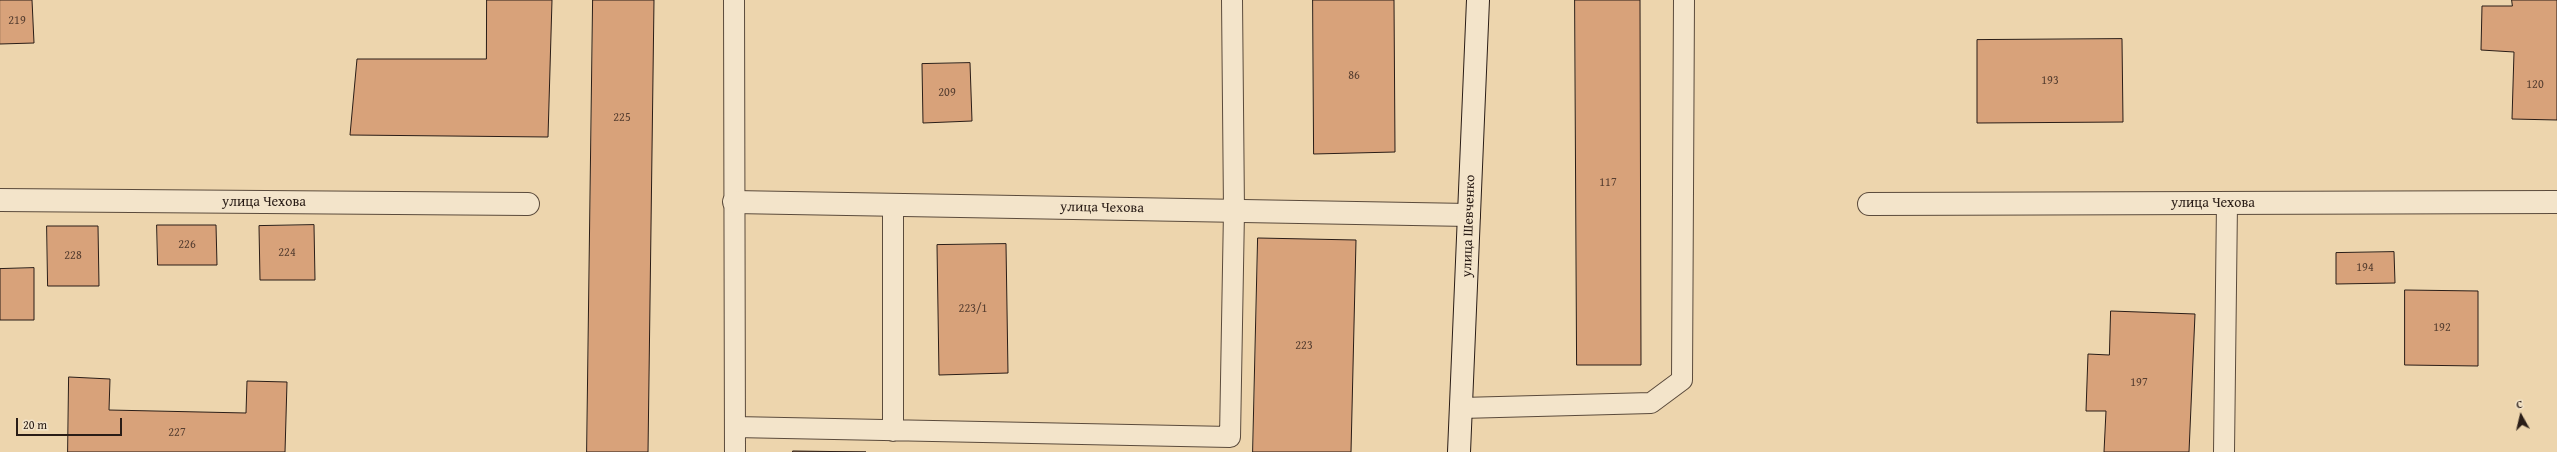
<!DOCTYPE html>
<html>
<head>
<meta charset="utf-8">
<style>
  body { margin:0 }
  #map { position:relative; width:2557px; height:452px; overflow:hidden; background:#edd5ad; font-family:"Gentium Book Plus",serif }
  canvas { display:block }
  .north { position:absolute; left:2501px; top:396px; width:40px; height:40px; -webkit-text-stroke:3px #f3e4ca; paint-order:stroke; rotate:352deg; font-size:11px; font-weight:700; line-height:16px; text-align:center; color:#2a1d17 }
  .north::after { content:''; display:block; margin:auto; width:14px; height:18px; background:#2a1d17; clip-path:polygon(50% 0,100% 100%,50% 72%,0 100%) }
  .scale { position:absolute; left:16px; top:418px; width:106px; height:18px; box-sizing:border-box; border:2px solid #2a1d17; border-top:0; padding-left:5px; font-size:12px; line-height:14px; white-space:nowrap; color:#2a1d17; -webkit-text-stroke:3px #f3e4ca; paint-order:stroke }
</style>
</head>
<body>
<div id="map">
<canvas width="2557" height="452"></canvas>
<div class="north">С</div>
<div class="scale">20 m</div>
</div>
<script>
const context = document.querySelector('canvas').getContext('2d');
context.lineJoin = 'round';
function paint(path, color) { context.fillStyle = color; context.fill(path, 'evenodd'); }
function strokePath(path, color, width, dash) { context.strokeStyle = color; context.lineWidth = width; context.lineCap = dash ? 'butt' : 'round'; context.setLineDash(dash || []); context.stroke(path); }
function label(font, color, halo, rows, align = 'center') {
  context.font = font + ' "Gentium Book Plus",serif'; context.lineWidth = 3.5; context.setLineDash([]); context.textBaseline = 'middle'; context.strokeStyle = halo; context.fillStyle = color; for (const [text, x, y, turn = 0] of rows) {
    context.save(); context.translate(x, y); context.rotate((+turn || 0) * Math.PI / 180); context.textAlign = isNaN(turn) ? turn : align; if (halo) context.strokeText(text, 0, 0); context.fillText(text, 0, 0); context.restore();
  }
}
const building = new Path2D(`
  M 0,0 L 32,0 L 34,43 L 0,44 Z
  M 487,0 L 552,0 L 548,137 L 350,135 L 357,59 L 486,59 Z
  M 593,0 L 654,0 L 648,452 L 587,452 Z
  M 1313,0 L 1394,0 L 1395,152 L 1314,154 Z
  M 1575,0 L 1640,0 L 1641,365 L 1577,365 Z
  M 2512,0 L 2557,0 L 2557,120 L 2512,119 L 2514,52 L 2481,50 L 2482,6 L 2512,6 Z
  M 2122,39 L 2123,122 L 1977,123 L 1977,40 Z
  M 970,63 L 972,121 L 923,123 L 922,64 Z
  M 157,225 L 216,225 L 217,265 L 158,265 Z
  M 314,225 L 315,280 L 260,280 L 259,226 Z
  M 47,226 L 98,226 L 99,286 L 48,286 Z
  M 1258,238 L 1356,240 L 1351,452 L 1253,452 Z
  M 1006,244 L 1008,373 L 939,375 L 937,245 Z
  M 2394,252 L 2395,283 L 2336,284 L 2336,253 Z
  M 34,268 L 34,320 L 0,320 L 0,269 Z
  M 2405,290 L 2478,291 L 2478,366 L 2405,365 Z
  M 2111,311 L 2195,314 L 2189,452 L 2104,452 L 2106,411 L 2086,411 L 2088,354 L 2109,355 Z
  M 69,377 L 110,379 L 109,410 L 246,413 L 247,381 L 287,382 L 285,452 L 68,452 Z
  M 793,451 L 866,452 L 793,452 Z`);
paint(building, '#d8a27a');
strokePath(building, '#2a1d17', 1);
const lane = new Path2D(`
  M 734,0 L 735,452
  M 893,205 L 893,431
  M 1461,408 L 1651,403 L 1682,380 L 1684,0
  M 735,427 L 1230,437 L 1234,211 L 1232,0
  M 2224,452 L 2227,203`);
const street = new Path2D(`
  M 0,200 L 528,204
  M 734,202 L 1469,215
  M 1869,204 L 2557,202`);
const secondary = new Path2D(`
  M 1459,452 L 1478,0`);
strokePath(lane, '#5b4b3c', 22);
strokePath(street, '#5b4b3c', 24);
strokePath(secondary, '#2a1d17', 24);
strokePath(lane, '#f3e4ca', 20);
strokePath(street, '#f3e4ca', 22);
strokePath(secondary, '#f3e4ca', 22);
label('12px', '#563e30', null, [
  ["219",17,21],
  ["86",1354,76],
  ["193",2050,81],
  ["120",2535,85],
  ["209",947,93],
  ["225",622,118],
  ["117",1608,183],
  ["226",187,245],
  ["224",287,253],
  ["228",73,256],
  ["194",2365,268],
  ["223/1",973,309],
  ["192",2442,328],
  ["223",1304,346],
  ["197",2139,383],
  ["227",177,433]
]);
label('14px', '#2a1d17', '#f3e4ca', [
  ["улица Чехова",264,202],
  ["улица Чехова",2213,203],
  ["улица Чехова",1102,208,1],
  ["улица Шевченко",1469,226,-88]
]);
</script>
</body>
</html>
